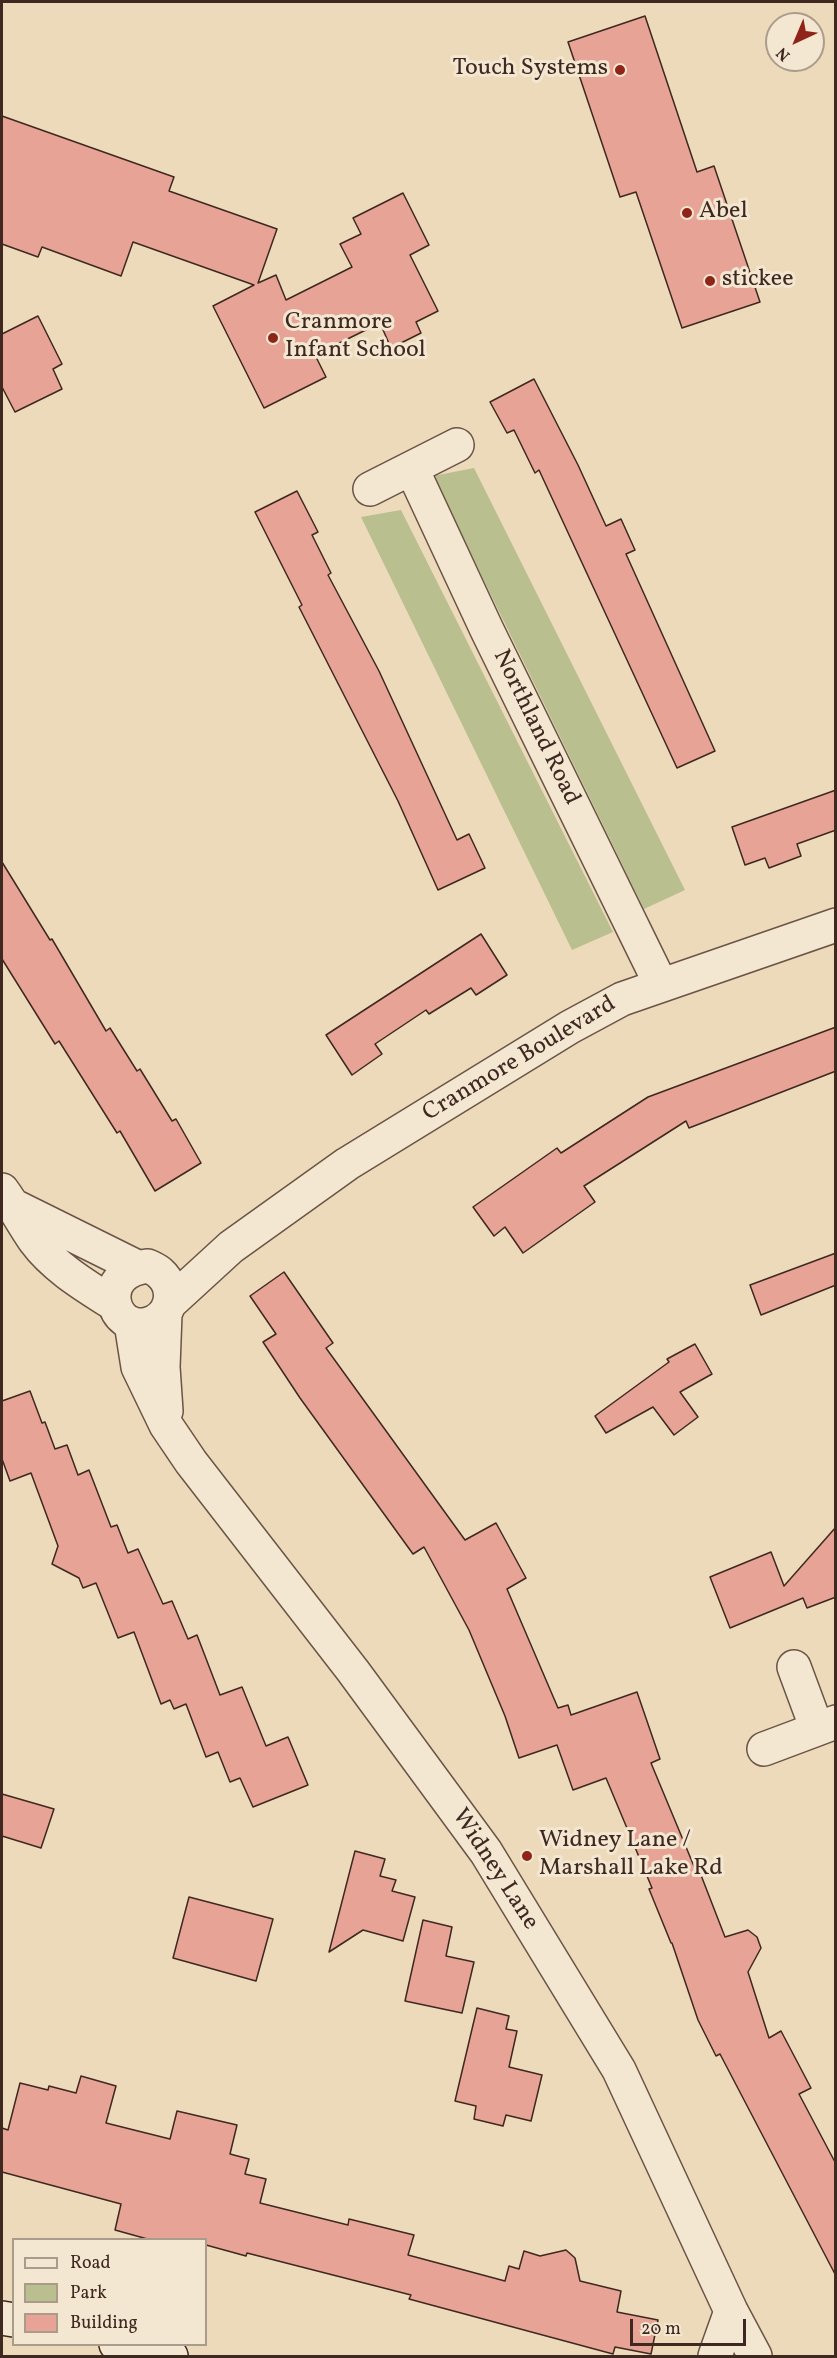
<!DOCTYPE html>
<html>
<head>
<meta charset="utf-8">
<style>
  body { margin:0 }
  #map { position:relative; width:837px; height:2358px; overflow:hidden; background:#eddaba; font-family:Vollkorn,serif }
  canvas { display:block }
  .frame { position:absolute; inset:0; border:3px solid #3e2820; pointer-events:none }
  .legend { position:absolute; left:12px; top:2238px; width:195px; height:108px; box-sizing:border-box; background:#f3e7d2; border:2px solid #ab9b8b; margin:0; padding:8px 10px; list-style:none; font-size:18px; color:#3e2820 }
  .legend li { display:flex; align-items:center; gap:12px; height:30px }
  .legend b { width:30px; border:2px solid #ab9b8b }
  .north { position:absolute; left:765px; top:12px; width:60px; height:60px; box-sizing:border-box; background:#f3e7d2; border:2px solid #ab9b8b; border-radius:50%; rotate:224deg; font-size:16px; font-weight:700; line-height:24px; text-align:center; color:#3e2820 }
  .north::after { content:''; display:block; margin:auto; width:21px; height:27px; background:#8f2418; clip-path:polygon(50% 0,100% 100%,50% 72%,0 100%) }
  .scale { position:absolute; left:630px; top:2319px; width:116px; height:27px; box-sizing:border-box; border:3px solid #3e2820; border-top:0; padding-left:8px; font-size:18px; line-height:21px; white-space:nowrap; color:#3e2820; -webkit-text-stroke:4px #f3e7d2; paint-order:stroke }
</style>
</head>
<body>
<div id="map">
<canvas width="837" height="2358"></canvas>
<div class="frame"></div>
<ul class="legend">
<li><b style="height:8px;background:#f3e7d2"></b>Road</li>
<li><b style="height:16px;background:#b9bf8f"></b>Park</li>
<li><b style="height:16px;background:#e7a395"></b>Building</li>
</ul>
<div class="north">N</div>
<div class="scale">20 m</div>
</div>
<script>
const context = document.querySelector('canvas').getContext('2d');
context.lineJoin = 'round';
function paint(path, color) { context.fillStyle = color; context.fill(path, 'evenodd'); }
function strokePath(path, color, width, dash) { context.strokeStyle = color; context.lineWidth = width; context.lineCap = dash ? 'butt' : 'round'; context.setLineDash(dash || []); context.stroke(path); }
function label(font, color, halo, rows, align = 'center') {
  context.font = font + ' Vollkorn,serif'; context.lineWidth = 6; context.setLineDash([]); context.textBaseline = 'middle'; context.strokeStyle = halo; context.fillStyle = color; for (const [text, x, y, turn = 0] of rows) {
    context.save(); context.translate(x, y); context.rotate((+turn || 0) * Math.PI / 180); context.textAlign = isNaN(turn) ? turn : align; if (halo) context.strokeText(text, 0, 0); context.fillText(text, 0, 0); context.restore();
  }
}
paint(new Path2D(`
  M 474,468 L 685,890 L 644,909 L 433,476 Z
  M 401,510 L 613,932 L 572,950 L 361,517 Z`), '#b9bf8f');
const building = new Path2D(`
  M 645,16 L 697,172 L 714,166 L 760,302 L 682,328 L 636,192 L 620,197 L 568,42 Z
  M 2,116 L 174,177 L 169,191 L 277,229 L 258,283 L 276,275 L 286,300 L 352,267 L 340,244 L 361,234 L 353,218 L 403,193 L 429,245 L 410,255 L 438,311 L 416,322 L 421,333 L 391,348 L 380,323 L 315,355 L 326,377 L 264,408 L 213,306 L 254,285 L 133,242 L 121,276 L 42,247 L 38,257 L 2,244 Z
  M 38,316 L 62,364 L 53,369 L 62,389 L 15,412 L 2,387 L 2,334 Z
  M 534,379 L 578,465 L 606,526 L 621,519 L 635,550 L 626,554 L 715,751 L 677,768 L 539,470 L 535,473 L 514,430 L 507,433 L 490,402 Z
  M 297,491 L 318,532 L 312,535 L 331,573 L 328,575 L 379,671 L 457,840 L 469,834 L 485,868 L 438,890 L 398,801 L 299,607 L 302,605 L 255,512 Z
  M 836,790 L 836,830 L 797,844 L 801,856 L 769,868 L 765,858 L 745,865 L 732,827 Z
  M 2,862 L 50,940 L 52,939 L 106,1031 L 110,1028 L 137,1071 L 140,1069 L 172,1121 L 176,1119 L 201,1163 L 155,1191 L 120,1131 L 117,1133 L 59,1041 L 55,1044 L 2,959 Z
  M 481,934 L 507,975 L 476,995 L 471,988 L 429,1014 L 426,1010 L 375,1044 L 382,1054 L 352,1075 L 326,1035 Z
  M 836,1027 L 836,1071 L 689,1128 L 686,1121 L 584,1186 L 595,1202 L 523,1253 L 505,1227 L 494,1236 L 473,1207 L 557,1148 L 561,1153 L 648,1097 Z
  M 836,1253 L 836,1285 L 761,1315 L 750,1285 Z
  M 284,1272 L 333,1343 L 326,1348 L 465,1540 L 496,1523 L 526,1578 L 507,1589 L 558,1708 L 568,1705 L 571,1715 L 637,1692 L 660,1759 L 651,1763 L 696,1871 L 699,1870 L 725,1937 L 748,1930 L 757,1937 L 761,1948 L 748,1972 L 769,2038 L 781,2031 L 811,2088 L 799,2094 L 836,2164 L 836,2276 L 720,2054 L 716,2056 L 698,2020 L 672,1943 L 671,1943 L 649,1889 L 652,1888 L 606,1778 L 573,1790 L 557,1745 L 519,1758 L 505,1716 L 469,1630 L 424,1547 L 413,1554 L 300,1398 L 263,1342 L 276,1334 L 250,1296 Z
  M 695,1344 L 712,1374 L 680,1392 L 698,1417 L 674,1435 L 653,1407 L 606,1433 L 595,1416 L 669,1362 L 667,1359 Z
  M 30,1391 L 42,1423 L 45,1422 L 55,1449 L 67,1445 L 78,1475 L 89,1470 L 111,1527 L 117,1525 L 128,1553 L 138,1549 L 163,1604 L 172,1601 L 188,1639 L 197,1635 L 220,1695 L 242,1687 L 266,1746 L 288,1737 L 308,1785 L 253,1807 L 240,1778 L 230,1782 L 218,1752 L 206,1757 L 186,1704 L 174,1709 L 170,1700 L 161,1704 L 134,1632 L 118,1638 L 96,1583 L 83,1588 L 79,1578 L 52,1564 L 58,1546 L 31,1473 L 10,1481 L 2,1459 L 2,1401 Z
  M 836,1527 L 836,1597 L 807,1608 L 803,1598 L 730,1628 L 710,1577 L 771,1552 L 784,1586 Z
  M 2,1794 L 54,1809 L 41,1848 L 2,1836 Z
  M 355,1851 L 385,1859 L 380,1876 L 396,1880 L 392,1891 L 415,1897 L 403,1941 L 363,1930 L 329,1952 Z
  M 189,1897 L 273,1919 L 256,1981 L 173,1958 Z
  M 423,1920 L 452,1927 L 446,1956 L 474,1962 L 462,2013 L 405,2001 Z
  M 477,2008 L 509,2016 L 506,2029 L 517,2031 L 509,2067 L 542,2075 L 531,2121 L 506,2115 L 503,2126 L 474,2119 L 476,2106 L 455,2101 Z
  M 81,2076 L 116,2086 L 106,2123 L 170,2139 L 177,2111 L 237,2125 L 230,2154 L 249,2159 L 245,2174 L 266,2179 L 260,2203 L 348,2225 L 349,2219 L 414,2235 L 408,2255 L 505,2281 L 509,2266 L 519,2269 L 524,2251 L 540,2256 L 566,2250 L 575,2258 L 580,2281 L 621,2291 L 617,2312 L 658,2320 L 651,2354 L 615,2347 L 613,2354 L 409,2299 L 411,2295 L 247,2253 L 246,2256 L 206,2245 L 206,2240 L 151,2240 L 115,2230 L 121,2204 L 2,2172 L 2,2128 L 8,2130 L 20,2083 L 48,2090 L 49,2086 L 76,2093 Z`);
paint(building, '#e7a395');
strokePath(building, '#3e2820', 1.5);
const minor = new Path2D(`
  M 412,469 L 487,630 L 661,985
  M 370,489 L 457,445
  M 794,1667 L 817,1729
  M 764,1749 L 836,1722`);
const tertiary = new Path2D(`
  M 2,1190 C 14,1206 23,1224 35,1241 C 55,1268 86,1286 114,1304
  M 14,1206 L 137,1267
  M 148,1266 C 152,1268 157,1270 160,1273 C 178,1289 172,1317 148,1324 C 112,1334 94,1272 148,1266 Z
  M 171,1302 L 231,1247 L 347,1164 L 570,1027 L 622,999 L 836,925
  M 165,1314 L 163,1367 L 166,1411
  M 131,1323 L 138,1367 L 166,1425 L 191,1462 L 353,1671 L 486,1852 L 619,2070 L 731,2311 L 755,2356
  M 715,2356 L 731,2311`);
const secondary = new Path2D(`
  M 2,2318 L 14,2320
  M 116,2344 L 171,2356`);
strokePath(minor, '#6a5446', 36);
strokePath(tertiary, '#6a5446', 36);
strokePath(secondary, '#3e2820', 36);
strokePath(minor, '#f3e7d2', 33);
strokePath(tertiary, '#f3e7d2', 33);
strokePath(secondary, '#f3e7d2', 33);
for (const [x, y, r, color] of [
  [620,70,6,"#8f2418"],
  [687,213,6,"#8f2418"],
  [710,281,6,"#8f2418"],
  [273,338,6,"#8f2418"],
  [527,1856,6,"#8f2418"]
]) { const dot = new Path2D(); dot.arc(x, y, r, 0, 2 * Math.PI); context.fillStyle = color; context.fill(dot); strokePath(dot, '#f3e7d2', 2); }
label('24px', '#3e2820', '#f3e7d2', [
  ["Touch Systems",608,70,"right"],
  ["Abel",699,213],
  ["stickee",722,281],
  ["Cranmore",285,324],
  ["Infant School",285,352],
  ["Widney Lane /",539,1842],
  ["Marshall Lake Rd",539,1870]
], 'left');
label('24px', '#3e2820', '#f3e7d2', [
  ["Northland Road",535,728,64],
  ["Cranmore Boulevard",520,1060,-31],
  ["Widney Lane",494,1870,57]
]);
</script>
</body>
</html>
